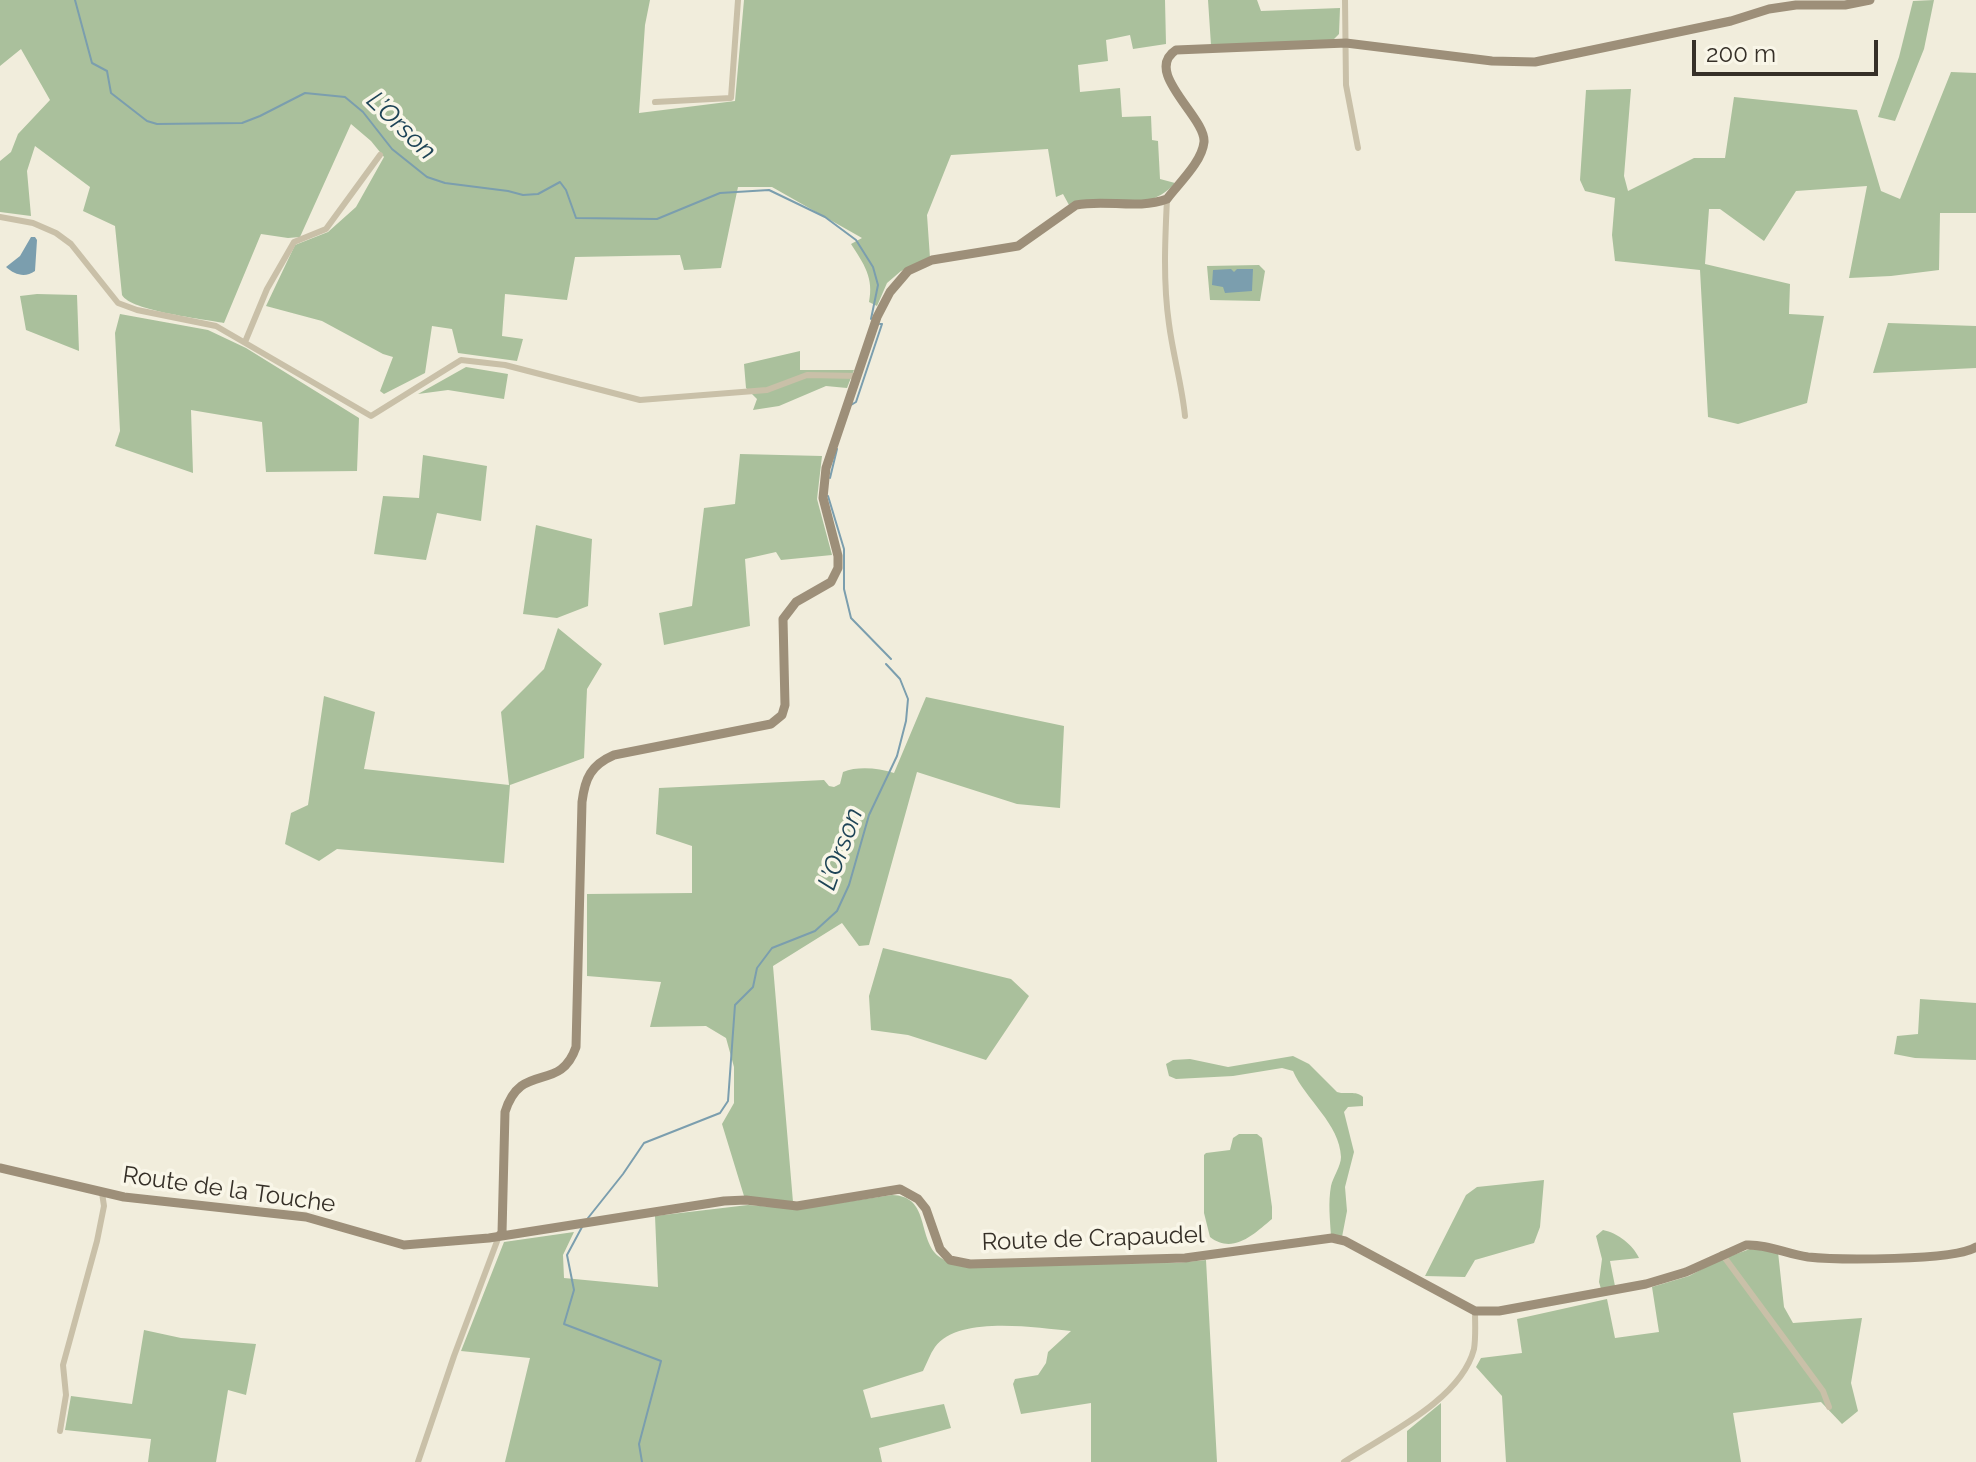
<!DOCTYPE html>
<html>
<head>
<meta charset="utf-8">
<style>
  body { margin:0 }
  #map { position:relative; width:1976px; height:1462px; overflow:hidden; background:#f1eddc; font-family:Raleway,sans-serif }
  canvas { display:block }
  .scale { position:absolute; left:1692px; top:40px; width:186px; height:36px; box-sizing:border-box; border:4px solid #363028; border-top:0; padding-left:10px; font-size:24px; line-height:28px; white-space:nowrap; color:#363028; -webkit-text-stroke:6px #f9f6e8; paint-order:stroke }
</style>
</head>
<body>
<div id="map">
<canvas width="1976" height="1462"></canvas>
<div class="scale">200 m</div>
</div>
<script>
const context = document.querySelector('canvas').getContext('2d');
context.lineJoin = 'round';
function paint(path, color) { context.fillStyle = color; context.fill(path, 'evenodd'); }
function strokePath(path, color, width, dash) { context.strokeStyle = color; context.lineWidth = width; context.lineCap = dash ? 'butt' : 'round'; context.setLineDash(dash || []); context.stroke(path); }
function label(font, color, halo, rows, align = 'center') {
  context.font = font + ' Raleway,sans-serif'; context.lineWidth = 7; context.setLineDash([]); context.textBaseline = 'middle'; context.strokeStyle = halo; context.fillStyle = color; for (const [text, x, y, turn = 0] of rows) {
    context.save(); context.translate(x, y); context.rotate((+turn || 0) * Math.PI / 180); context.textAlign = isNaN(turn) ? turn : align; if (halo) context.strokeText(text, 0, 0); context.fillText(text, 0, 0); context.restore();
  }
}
paint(new Path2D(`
  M 0,0 L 650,0 L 645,25 L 639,113 L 735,101 L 744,0 L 1165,0 L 1166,44 L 1133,49 L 1130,35 L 1106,40 L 1108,61 L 1078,65 L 1080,92 L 1120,88 L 1122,117 L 1151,116 L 1152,140 L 1158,141 L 1160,179 L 1175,183 C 1151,212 1105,204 1069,205 L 1063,194 L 1056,197 L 1048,149 L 951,155 L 927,215 L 930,258 L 901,271 L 887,283 L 877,306 L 869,302 C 874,278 864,264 851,244 L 862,238 L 772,187 L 738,187 L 721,268 L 684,270 L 680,255 L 575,257 L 567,300 L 505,294 L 502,336 L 523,339 L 517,361 L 458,353 L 452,329 L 432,326 L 425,373 L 384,394 L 380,391 L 393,357 L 383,354 L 322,321 L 266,306 L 295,245 L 328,232 L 356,207 L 384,157 L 371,141 L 351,124 L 300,237 L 288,238 L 261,234 L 224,323 C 203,319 131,311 122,295 L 115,226 L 83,211 L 90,187 L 35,146 L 27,171 L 31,216 L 0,212 L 0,161 L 11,152 L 18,134 L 50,100 L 21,49 L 0,66 Z
  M 1208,0 L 1257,0 L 1261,11 L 1340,8 L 1339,34 L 1333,40 L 1211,45 Z
  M 1934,0 L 1924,49 L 1895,121 L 1878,117 L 1899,57 L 1913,1 Z
  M 1951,72 L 1976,73 L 1976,213 L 1940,213 L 1939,270 L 1891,276 L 1849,278 L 1867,186 L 1796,191 L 1764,241 L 1720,209 L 1709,209 L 1705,264 L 1790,284 L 1789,314 L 1824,316 L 1807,403 L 1738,424 L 1708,417 L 1700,270 L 1615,261 L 1612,235 L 1615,198 L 1585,191 L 1580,180 L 1586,90 L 1631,89 L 1624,176 L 1628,191 L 1694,158 L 1725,158 L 1734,97 L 1857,110 L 1881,191 L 1900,199 Z
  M 1259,265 L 1265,271 L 1260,301 L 1210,300 L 1207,266 Z
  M 37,294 L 77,295 L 79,351 L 26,330 L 20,296 Z
  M 120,314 L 208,330 L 246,348 L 359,418 L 357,471 L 266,472 L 262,422 L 191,410 L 193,473 L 115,446 L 120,431 L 115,333 Z
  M 1888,323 L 1976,326 L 1976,368 L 1873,373 Z
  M 800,351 L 800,370 L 854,370 L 847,388 L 826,386 L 779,406 L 753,410 L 757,399 L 746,388 L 744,364 Z
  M 466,367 L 508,374 L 504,399 L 448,390 L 418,394 Z
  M 740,454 L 822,456 L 817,499 L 832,555 L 781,560 L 776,552 L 745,559 L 750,626 L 664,645 L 659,613 L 692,606 L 704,508 L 735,504 Z
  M 423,455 L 487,466 L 481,521 L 437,513 L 426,560 L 374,554 L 383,496 L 419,498 Z
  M 536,525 L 592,539 L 588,606 L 557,618 L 523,614 Z
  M 558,628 L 602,664 L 587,689 L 584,758 L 510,785 L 504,863 L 337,849 L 319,861 L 285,844 L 291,813 L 308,805 L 324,696 L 375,712 L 364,769 L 509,785 L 501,712 L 544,669 Z
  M 926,697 L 1064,726 L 1060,808 L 1017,804 L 917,772 L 869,945 L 859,946 L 842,923 L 773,966 L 793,1202 L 744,1196 L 722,1124 L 734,1103 L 734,1067 L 726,1038 L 706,1026 L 650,1027 L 661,982 L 587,976 L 587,894 L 692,893 L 692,846 L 656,834 L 659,788 L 824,780 L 829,786 L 834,787 L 840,784 L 843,772 C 858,766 878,768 894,773 Z
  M 883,948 L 1011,979 L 1029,996 L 986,1060 L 908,1035 L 871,1030 L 869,996 Z
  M 1920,999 L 1976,1003 L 1976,1060 L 1915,1058 L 1894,1054 L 1897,1036 L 1918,1034 Z
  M 1293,1056 L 1309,1064 L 1337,1092 C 1346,1095 1356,1090 1363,1097 L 1363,1106 L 1348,1107 L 1344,1112 L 1354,1152 L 1345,1187 L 1347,1211 L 1342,1237 L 1331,1236 C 1330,1219 1328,1203 1331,1186 C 1333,1177 1341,1166 1341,1157 C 1340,1124 1305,1099 1293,1071 L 1282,1068 L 1233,1076 L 1176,1079 L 1169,1076 L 1166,1064 L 1173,1060 L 1190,1059 L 1228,1067 Z
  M 1239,1134 L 1257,1134 L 1262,1138 L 1272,1207 L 1272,1219 C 1254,1234 1233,1255 1210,1237 L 1204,1213 L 1204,1155 L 1206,1153 L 1230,1150 L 1233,1138 Z
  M 1544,1180 L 1540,1227 L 1534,1243 L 1475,1260 L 1465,1277 L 1425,1276 L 1466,1195 L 1477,1187 Z
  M 892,1195 C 928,1196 918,1232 935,1253 C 938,1257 947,1261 951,1264 L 1177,1263 L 1206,1260 L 1217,1462 L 1091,1462 L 1091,1403 L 1021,1414 L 1013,1384 L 1015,1379 L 1038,1375 L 1046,1363 L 1048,1352 L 1071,1331 C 1036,1328 959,1315 935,1347 C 930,1354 927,1363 923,1371 L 863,1390 L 871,1418 L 944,1404 L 951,1428 L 879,1448 L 882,1462 L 505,1462 L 530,1358 L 461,1351 L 504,1242 L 574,1232 L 563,1255 L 564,1278 L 658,1287 L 655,1216 L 748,1205 L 799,1209 Z
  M 1603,1230 C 1618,1233 1633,1245 1639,1258 L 1610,1261 L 1615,1286 L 1601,1289 L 1599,1282 L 1602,1259 L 1596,1236 Z
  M 1750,1249 L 1778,1252 L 1784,1307 L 1793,1323 L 1862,1318 L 1851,1383 L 1858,1411 L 1842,1424 L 1821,1402 L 1733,1413 L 1741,1462 L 1506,1462 L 1502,1396 L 1476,1367 L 1481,1358 L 1522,1353 L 1517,1319 L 1607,1299 L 1615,1338 L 1659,1332 L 1652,1287 L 1689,1276 L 1719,1260 Z
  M 144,1330 L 181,1338 L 256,1344 L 246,1395 L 228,1390 L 216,1462 L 148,1462 L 151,1439 L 65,1430 L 71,1396 L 132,1404 Z
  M 1441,1403 L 1441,1462 L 1407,1462 L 1407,1431 Z`), '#aac09c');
paint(new Path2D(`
  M 31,237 L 35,237 L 37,240 L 35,271 C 25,278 15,275 6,267 L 20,256 Z
  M 1231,269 L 1234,272 L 1237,269 L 1253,269 L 1252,291 L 1225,293 L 1223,287 L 1212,285 L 1213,270 Z`), '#7b9eae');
strokePath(new Path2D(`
  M 75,0 L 92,63 L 107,71 L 111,93 L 147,121 L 157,124 L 242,123 L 260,116 L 305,93 L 345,97 L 363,112 L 392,149 L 427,177 L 445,183 L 508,191 L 523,195 L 538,194 L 560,182 L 566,190 L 576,218 L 657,219 L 720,193 L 769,190 L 825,217 L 856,240 L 873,267 L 878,285 L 871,319
  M 851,405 L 856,402 L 882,324 L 880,324
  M 830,478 L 837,449
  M 828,496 L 844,549 L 844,589 L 851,618 L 891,659
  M 588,1218 L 623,1174 L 644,1143 L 720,1113 L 728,1101 L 735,1005 L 753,987 L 757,968 L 772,948 L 815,931 L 837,911 L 849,885 L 869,815 L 897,756 L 906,721 L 908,699 L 900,679 L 886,664
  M 582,1227 L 567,1255 L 574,1290 L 564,1324 L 661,1361 L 639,1444 L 642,1462`), '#7b9eae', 2);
strokePath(new Path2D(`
  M 1345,0 L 1346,85 L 1358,148
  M 655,102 L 731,98 L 738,0
  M 1167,199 C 1165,240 1163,282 1169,324 C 1173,355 1182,385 1185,416
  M 0,217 L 33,223 L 56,233 L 71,244 L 118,303 L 137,310 L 216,326 L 371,416 L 461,360 L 505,365 L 640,400 L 767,390 L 807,375 L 858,376
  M 245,342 L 267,289 L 294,242 L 326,229 L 380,155
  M 1722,1254 L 1823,1391 L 1829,1407
  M 60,1431 L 66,1395 L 63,1365 L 97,1241 L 104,1206 L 102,1193
  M 418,1462 L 454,1356 L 499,1236
  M 1344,1462 C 1385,1435 1461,1400 1474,1349 C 1476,1337 1475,1323 1475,1311`), '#c9c0a8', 6);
strokePath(new Path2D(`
  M 0,1168 L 124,1197 L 306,1217 L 404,1245 L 489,1238 L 724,1201 L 746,1200 L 797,1206 L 900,1189 L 918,1199 L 926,1209 L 940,1249 L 950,1260 L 970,1264 L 1185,1258 L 1332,1238 L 1345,1241 L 1475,1311 L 1499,1311 L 1646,1284 L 1686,1272 L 1746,1245 C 1768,1244 1786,1254 1808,1257 C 1836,1260 1955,1261 1976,1247
  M 499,1236 L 502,1233 L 505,1112 C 521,1060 560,1094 576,1047 L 582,802 C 585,778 591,765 614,755 L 771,724 L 782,715 L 785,705 L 783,619 L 796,602 L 831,582 L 838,568 L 838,556 L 823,498 L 826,468 L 877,317 L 890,292 L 908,271 L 932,260 L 1018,246 L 1076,205 C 1107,199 1137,210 1167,199 C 1179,183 1202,162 1204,142 C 1206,117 1142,72 1176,50 L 1346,43 L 1492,61 L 1535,62 L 1731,21 L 1769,9 L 1796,5 L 1845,5 L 1870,0`), '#9d8f79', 9);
label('24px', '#363028', '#f9f6e8', [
  ["Route de la Touche",229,1190,8],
  ["Route de Crapaudel",1093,1239,-2]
]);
label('italic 26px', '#1e4457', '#f9f6e8', [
  ["L’Orson",401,126,44],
  ["L’Orson",841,849,-70]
]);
</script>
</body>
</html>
